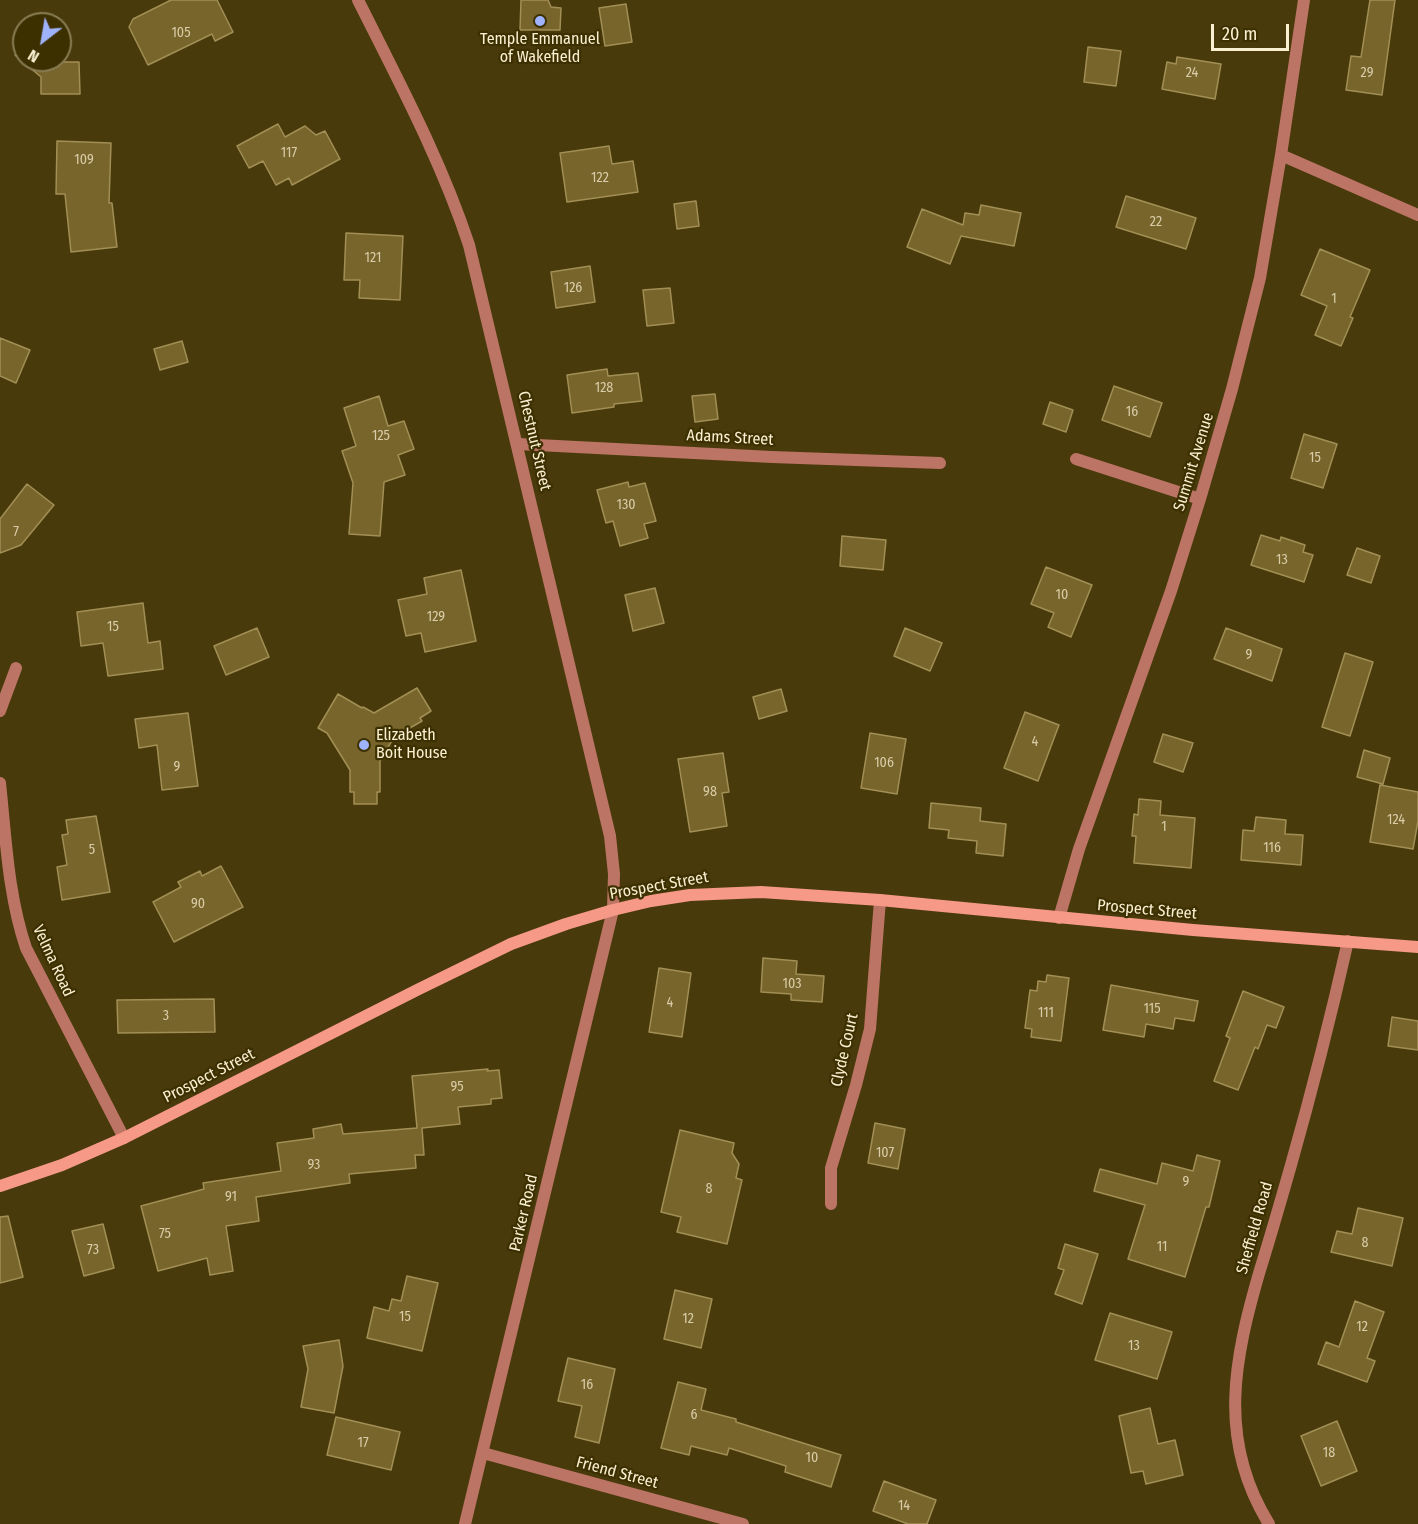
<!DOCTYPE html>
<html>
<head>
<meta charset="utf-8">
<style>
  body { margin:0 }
  #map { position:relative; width:1418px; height:1524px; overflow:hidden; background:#483a0b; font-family:"Fira Sans Condensed",sans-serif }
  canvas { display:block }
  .north { position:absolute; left:12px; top:12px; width:60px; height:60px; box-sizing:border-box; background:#3d3000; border:2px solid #887c54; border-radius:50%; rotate:211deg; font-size:16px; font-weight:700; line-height:24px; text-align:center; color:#f9efd1 }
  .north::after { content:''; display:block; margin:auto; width:21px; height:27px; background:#9fb3fd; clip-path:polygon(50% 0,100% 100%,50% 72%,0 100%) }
  .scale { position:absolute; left:1211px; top:24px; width:78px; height:27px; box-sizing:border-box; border:3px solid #f9efd1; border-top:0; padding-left:8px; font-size:18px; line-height:21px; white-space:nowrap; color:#f9efd1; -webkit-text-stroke:4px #3d3000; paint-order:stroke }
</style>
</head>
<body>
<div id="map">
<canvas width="1418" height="1524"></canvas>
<div class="north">N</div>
<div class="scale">20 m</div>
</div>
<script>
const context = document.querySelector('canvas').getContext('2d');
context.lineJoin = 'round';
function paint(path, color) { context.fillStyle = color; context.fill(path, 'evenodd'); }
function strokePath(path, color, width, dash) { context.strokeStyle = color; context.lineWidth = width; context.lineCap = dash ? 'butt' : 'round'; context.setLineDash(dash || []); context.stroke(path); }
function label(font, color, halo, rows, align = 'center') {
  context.font = font + ' "Fira Sans Condensed",sans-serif'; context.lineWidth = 4.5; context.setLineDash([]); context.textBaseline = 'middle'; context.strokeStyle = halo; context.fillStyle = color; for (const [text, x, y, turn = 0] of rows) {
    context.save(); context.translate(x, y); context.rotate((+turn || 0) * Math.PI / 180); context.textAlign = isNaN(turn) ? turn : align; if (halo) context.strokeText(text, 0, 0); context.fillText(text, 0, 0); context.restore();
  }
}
const building = new Path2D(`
  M 171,0 L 217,0 L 233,32 L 215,41 L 212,34 L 148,65 L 129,27 L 133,19 Z
  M 521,0 L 548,0 L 551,7 L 561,8 L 560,30 L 520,30 Z
  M 1370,0 L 1395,0 L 1382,95 L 1346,90 L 1351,56 L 1361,57 Z
  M 626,4 L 632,42 L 605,46 L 599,8 Z
  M 60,36 L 61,36 L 61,62 L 79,62 L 80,94 L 41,94 L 41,77 L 15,55 L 24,45 L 24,60 L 60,60 Z
  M 1088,47 L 1121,51 L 1116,86 L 1084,82 Z
  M 1177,57 L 1221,64 L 1215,99 L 1162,89 L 1167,62 L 1176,64 Z
  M 278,124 L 285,137 L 305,126 L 316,135 L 325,131 L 340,159 L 292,185 L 289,178 L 276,185 L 263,161 L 249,168 L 237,146 Z
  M 57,141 L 111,143 L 109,203 L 112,203 L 117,247 L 71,252 L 65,194 L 56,194 Z
  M 609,146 L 612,164 L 633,161 L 638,192 L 567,202 L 560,153 Z
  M 1126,196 L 1196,218 L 1186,249 L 1116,227 Z
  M 696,201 L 699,226 L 677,229 L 674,204 Z
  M 981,205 L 1021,213 L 1014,246 L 961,236 L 950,264 L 907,247 L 922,209 L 963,225 L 965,213 L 979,215 Z
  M 346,233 L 403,236 L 400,300 L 359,298 L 360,280 L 344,280 Z
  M 1320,249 L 1370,270 L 1350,317 L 1353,318 L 1341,346 L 1315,335 L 1327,306 L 1301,295 Z
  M 590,266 L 595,302 L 556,308 L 551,272 Z
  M 670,288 L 674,323 L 647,326 L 643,290 Z
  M 0,338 L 30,350 L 16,383 L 0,376 Z
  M 182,341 L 188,362 L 160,370 L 154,349 Z
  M 607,369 L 608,376 L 638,373 L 642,401 L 614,404 L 614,407 L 572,413 L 567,375 Z
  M 1114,386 L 1162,403 L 1150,437 L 1102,420 Z
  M 715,394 L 718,419 L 695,422 L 692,396 Z
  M 379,396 L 388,426 L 404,421 L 414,449 L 398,455 L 405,475 L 384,482 L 380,536 L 349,534 L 353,483 L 342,451 L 356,446 L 344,408 Z
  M 1050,402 L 1073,410 L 1066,432 L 1043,424 Z
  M 1304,434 L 1337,444 L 1323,488 L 1291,478 Z
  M 628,482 L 629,487 L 645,483 L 656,521 L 644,524 L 648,538 L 620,546 L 613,521 L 606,523 L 597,490 Z
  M 27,484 L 54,505 L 21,545 L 0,553 L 0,519 Z
  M 1261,535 L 1280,541 L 1281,537 L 1305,545 L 1303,552 L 1313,555 L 1304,582 L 1251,565 Z
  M 842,536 L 886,540 L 883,570 L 840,566 Z
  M 1357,548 L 1380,556 L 1371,583 L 1347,575 Z
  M 1046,567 L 1092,585 L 1071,637 L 1048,627 L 1054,613 L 1031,604 Z
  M 461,570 L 476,641 L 425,652 L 421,633 L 406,636 L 398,600 L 427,594 L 424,578 Z
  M 655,588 L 664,623 L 633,631 L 625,595 Z
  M 143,603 L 148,643 L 160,641 L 163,669 L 108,676 L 103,643 L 81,646 L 77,612 Z
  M 257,628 L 269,657 L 226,675 L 214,646 Z
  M 905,628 L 942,643 L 930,671 L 894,656 Z
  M 1226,628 L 1282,649 L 1272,681 L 1214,659 Z
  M 1345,653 L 1373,662 L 1350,736 L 1322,727 Z
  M 417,688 L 431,711 L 420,718 L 422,721 L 394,737 L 380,761 L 380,792 L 377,792 L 377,804 L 354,804 L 354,792 L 350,792 L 350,770 L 327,733 L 318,728 L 338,694 L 362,708 L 363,707 L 374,713 Z
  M 781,689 L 787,711 L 759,719 L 753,697 Z
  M 1025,712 L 1059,725 L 1038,781 L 1004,768 Z
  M 188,713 L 198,786 L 162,790 L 157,745 L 139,748 L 135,719 Z
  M 870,733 L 906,739 L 897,794 L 861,788 Z
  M 1163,734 L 1193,743 L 1183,772 L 1154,762 Z
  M 1364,750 L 1390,758 L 1383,784 L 1357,777 Z
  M 723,753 L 729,792 L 722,793 L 727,826 L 690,832 L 678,759 Z
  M 1380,785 L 1418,792 L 1418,821 L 1413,849 L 1370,842 Z
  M 1139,799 L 1161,801 L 1160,815 L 1195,818 L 1191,868 L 1134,863 L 1136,836 L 1132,836 L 1134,814 L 1138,815 Z
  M 931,803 L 981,808 L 980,821 L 1006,824 L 1003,856 L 976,853 L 977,841 L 948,838 L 949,830 L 929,828 Z
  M 96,816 L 110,892 L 62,900 L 57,867 L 67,865 L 62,835 L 68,834 L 66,820 Z
  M 1256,817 L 1286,820 L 1285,834 L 1303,835 L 1301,865 L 1241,860 L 1243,830 L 1254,831 Z
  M 221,866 L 243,907 L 174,942 L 153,902 L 181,887 L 178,882 L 200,871 L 202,876 Z
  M 763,958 L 797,961 L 796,974 L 824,976 L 822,1002 L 791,1000 L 791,994 L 761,992 Z
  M 659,968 L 691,973 L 682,1037 L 649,1032 Z
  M 1047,975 L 1069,978 L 1061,1041 L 1031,1037 L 1032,1029 L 1025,1028 L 1030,990 L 1037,991 L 1038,981 L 1046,982 Z
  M 1111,985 L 1198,1001 L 1194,1021 L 1175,1018 L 1173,1029 L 1146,1024 L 1144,1037 L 1103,1030 Z
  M 1243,991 L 1284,1007 L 1276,1028 L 1267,1025 L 1258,1049 L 1255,1047 L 1238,1090 L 1214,1081 L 1230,1038 L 1226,1036 Z
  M 214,999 L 215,1032 L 118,1033 L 117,1000 Z
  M 1392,1017 L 1418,1021 L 1418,1050 L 1388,1046 Z
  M 488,1069 L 487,1071 L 499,1070 L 502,1098 L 491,1099 L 491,1104 L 458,1107 L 460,1124 L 422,1128 L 424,1155 L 415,1155 L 416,1168 L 349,1174 L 350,1183 L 256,1197 L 259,1221 L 226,1226 L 233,1271 L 210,1275 L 207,1258 L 158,1271 L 141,1206 L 204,1189 L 203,1183 L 281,1171 L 277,1143 L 314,1138 L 313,1129 L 341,1124 L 343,1134 L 417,1128 L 412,1076 Z
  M 875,1123 L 905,1129 L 898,1169 L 868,1163 Z
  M 680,1130 L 734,1143 L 732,1153 L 739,1164 L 736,1178 L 742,1180 L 727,1244 L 677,1232 L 681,1217 L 661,1212 Z
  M 1197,1155 L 1220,1161 L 1209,1207 L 1206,1207 L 1185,1277 L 1128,1259 L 1145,1205 L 1094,1191 L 1100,1169 L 1157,1184 L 1162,1163 L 1193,1171 Z
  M 1358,1208 L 1403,1218 L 1392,1266 L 1331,1252 L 1337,1231 L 1352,1234 Z
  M 8,1216 L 23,1277 L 0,1283 L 0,1217 Z
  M 103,1224 L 114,1268 L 84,1276 L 72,1231 Z
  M 1065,1244 L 1098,1254 L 1082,1304 L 1055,1294 L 1064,1270 L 1058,1268 Z
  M 407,1276 L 438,1283 L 422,1351 L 367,1338 L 374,1307 L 389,1311 L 392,1299 L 401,1301 Z
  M 675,1290 L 712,1299 L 701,1348 L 664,1339 Z
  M 1355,1301 L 1384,1312 L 1367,1358 L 1375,1361 L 1367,1382 L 1318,1364 L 1326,1342 L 1339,1347 Z
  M 1110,1313 L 1172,1332 L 1157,1379 L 1095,1360 Z
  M 339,1340 L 343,1366 L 334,1413 L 301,1407 L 308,1369 L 303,1346 Z
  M 568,1358 L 615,1369 L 599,1443 L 575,1437 L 582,1406 L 558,1401 Z
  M 678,1382 L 706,1389 L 701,1410 L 736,1419 L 736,1422 L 841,1455 L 831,1487 L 785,1472 L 786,1466 L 729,1448 L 727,1455 L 691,1446 L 689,1455 L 661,1448 Z
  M 1150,1408 L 1158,1444 L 1175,1440 L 1183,1475 L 1146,1484 L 1143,1471 L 1131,1473 L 1119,1416 Z
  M 336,1417 L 400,1432 L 391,1470 L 327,1455 Z
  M 1337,1421 L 1357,1471 L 1321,1486 L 1301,1436 Z
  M 884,1481 L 936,1500 L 927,1524 L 908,1524 L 873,1511 Z`);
paint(building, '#78652b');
strokePath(building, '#a28f55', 1.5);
strokePath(new Path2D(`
  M 1281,155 L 1418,215
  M 518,444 L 772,457 L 940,463
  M 1076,459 L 1200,499
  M 0,711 L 16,668
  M 0,783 C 6,839 8,895 26,948 L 124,1138
  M 1059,918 L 1079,849 L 1171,591 L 1200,499 L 1232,389 L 1260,278 L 1281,155 L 1304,0
  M 831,1204 L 831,1168 L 856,1085 L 870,1029 L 880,900
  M 483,1453 L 743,1524
  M 465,1524 L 613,910
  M 1269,1524 C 1217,1440 1234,1359 1260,1270 C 1271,1235 1281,1200 1291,1165 C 1312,1091 1331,1016 1348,941`), '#bc7465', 12);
strokePath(new Path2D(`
  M 358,0 C 398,80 441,160 469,245 L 610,836 L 614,874 L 613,910`), '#bc7465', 12);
strokePath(new Path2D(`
  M 0,1186 L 62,1165 L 124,1138 L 419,989 L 511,944 L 566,924 L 613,910 L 651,901 L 690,895 L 761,892 L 880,900 L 1193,930 L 1418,947`), '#f69987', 12);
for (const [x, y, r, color] of [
  [540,21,6,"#9fb3fd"],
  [364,745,6,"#9fb3fd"]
]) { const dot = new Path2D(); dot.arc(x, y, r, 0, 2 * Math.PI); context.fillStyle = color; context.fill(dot); strokePath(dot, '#3d3000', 2); }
label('14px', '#d9cca8', null, [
  ["105",181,33],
  ["24",1192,73],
  ["29",1367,73],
  ["117",289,153],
  ["109",84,160],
  ["122",600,178],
  ["22",1156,222],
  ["121",373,258],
  ["126",573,288],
  ["1",1334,299],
  ["128",604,388],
  ["16",1132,412],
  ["125",381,436],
  ["15",1315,458],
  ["130",626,505],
  ["7",16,532],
  ["13",1282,560],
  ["10",1062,595],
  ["129",436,617],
  ["15",113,627],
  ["9",1249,655],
  ["4",1035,742],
  ["106",884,763],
  ["9",177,767],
  ["98",710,792],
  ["124",1396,820],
  ["1",1164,827],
  ["116",1272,848],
  ["5",92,850],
  ["90",198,904],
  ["103",792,984],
  ["4",670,1003],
  ["115",1152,1009],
  ["111",1046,1013],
  ["3",166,1016],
  ["95",457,1087],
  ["107",885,1153],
  ["93",314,1165],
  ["9",1186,1182],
  ["8",709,1189],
  ["91",231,1197],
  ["75",165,1234],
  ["8",1365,1243],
  ["11",1162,1247],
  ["73",93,1250],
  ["15",405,1317],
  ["12",688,1319],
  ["12",1362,1327],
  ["13",1134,1346],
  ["16",587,1385],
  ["6",694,1415],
  ["17",363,1443],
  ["18",1329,1453],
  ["10",812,1458],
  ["14",904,1506]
]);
label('16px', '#f9efd1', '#3d3000', [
  ["Temple Emmanuel",540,40],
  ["of Wakefield",540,58],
  ["Elizabeth",376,736,"left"],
  ["Boit House",376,754,"left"]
]);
label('16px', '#f9efd1', '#3d3000', [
  ["Adams Street",730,438,3],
  ["Chestnut Street",534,441,77],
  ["Summit Avenue",1194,462,-73],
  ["Prospect Street",659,886,-10],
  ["Prospect Street",1147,910,5],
  ["Velma Road",53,961,65],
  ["Clyde Court",845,1050,-77],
  ["Prospect Street",209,1076,-27],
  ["Parker Road",524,1213,-77],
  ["Sheffield Road",1255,1228,-74],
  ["Friend Street",617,1473,15]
]);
</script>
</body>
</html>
